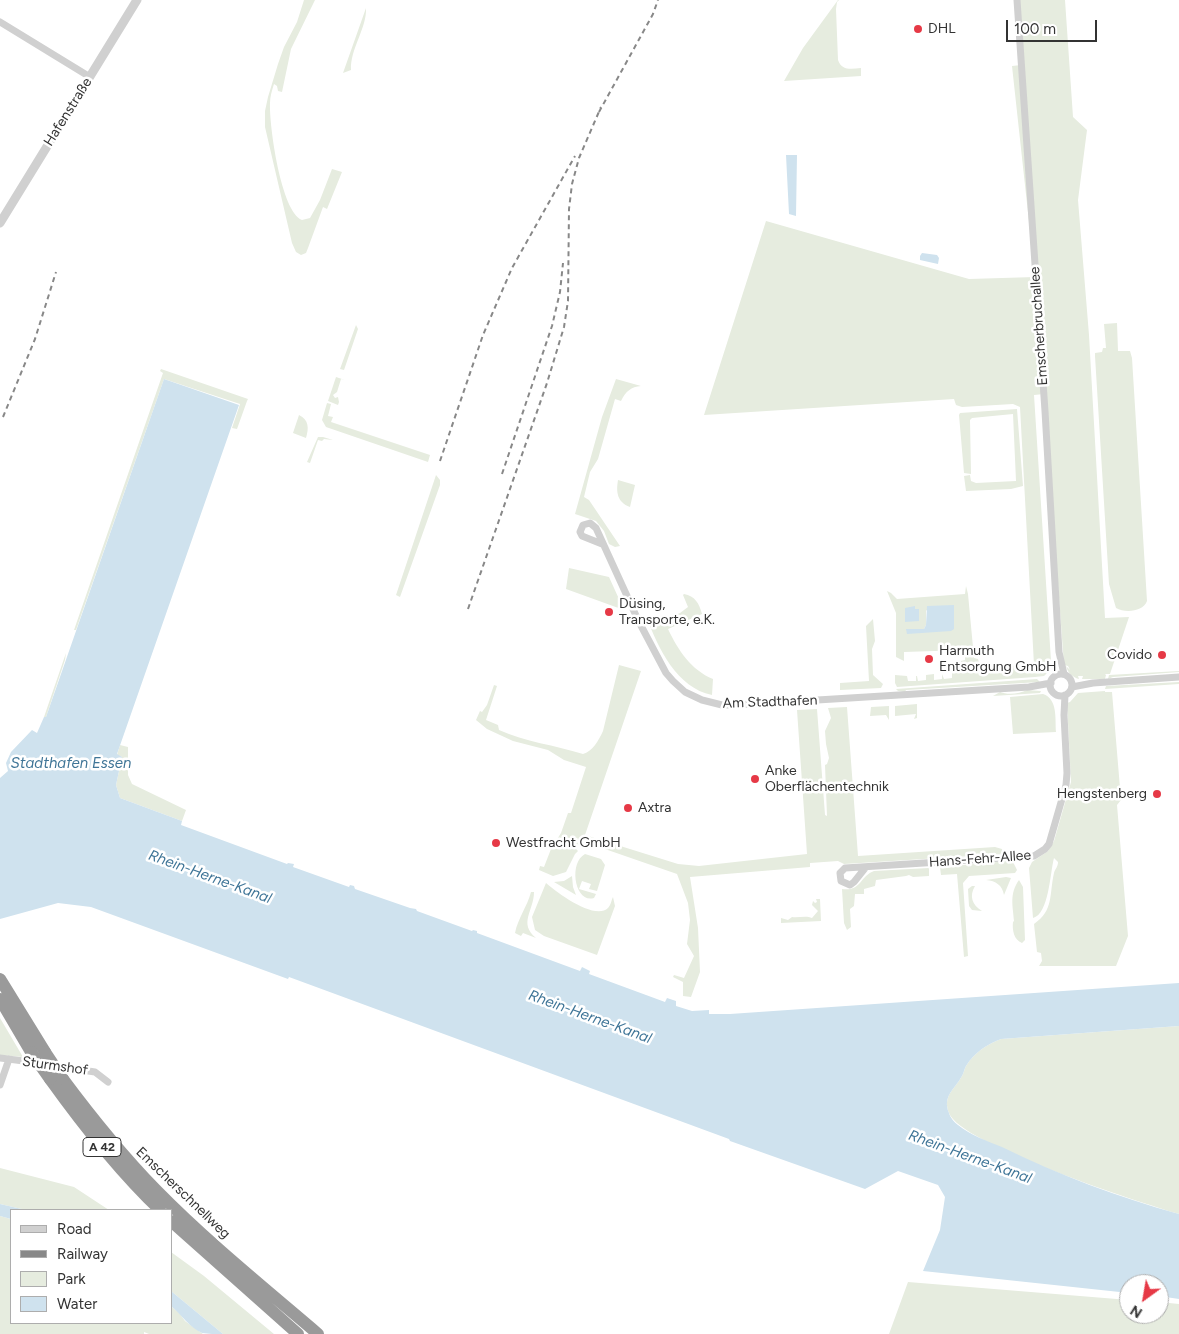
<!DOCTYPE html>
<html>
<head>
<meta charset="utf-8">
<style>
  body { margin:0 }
  #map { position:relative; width:1179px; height:1334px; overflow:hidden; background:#fff; font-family:Figtree,sans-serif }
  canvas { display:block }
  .legend { position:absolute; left:10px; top:1209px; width:162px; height:115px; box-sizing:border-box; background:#fff; border:1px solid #adadad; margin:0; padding:6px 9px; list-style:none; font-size:15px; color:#333 }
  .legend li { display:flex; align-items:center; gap:10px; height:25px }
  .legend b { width:25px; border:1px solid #adadad }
  .north { position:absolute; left:1119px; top:1274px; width:50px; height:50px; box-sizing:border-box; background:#fff; border:1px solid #adadad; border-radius:50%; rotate:212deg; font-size:14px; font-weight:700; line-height:20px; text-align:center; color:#333 }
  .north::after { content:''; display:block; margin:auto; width:18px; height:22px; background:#e63946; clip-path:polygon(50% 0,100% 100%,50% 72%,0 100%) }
  .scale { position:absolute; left:1006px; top:20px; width:91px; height:22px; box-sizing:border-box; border:2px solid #333; border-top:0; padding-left:6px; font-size:15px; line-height:18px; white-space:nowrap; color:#333; -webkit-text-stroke:4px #fff; paint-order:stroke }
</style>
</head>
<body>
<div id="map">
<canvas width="1179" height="1334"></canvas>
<ul class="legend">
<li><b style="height:6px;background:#d0d0d0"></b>Road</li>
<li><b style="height:6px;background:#888"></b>Railway</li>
<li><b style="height:14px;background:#e6ecdf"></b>Park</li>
<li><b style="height:14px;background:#cfe2ee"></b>Water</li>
</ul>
<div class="north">N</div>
<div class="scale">100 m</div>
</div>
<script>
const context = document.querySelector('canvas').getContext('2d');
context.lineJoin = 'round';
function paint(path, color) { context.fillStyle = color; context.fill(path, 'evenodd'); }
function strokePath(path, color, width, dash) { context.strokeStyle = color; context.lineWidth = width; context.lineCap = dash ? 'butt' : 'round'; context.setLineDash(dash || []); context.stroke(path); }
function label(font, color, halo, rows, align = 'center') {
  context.font = font + ' Figtree,sans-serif'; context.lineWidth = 5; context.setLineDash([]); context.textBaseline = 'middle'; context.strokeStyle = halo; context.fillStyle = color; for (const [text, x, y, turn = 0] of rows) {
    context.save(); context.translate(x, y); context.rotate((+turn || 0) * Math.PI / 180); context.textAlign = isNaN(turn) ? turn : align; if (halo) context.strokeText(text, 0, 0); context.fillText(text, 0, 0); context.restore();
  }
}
paint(new Path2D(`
  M 304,0 L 315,0 L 291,49 L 282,92 L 278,91 L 277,86 L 274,84 C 272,90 270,97 270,103 C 269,125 281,212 302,220 L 310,218 L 320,200 L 332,169 L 342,172 L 327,209 L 323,207 L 308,248 L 306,253 L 301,255 L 296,252 L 292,243 L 265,127 L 265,111 L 268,97 L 278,64 L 284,47 L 297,22 Z
  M 838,0 L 839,0 L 837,2 L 836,9 L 838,60 C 842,71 851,69 861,68 L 861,76 L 784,81 L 803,48 Z
  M 1018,0 L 1065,0 L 1073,117 L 1087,130 L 1078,200 L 1089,335 L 1105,618 L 1129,617 L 1110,674 L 1105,674 L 1106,675 L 1105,679 L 1082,679 L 1083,676 L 1078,676 L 1079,679 C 1072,677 1068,673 1066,666 L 1070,670 L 1068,666 L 1064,665 L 1044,394 L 1034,395 L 1051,661 L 1049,671 L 1044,676 L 1035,677 L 897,687 L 895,683 L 895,675 L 907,676 L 908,681 L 916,681 L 916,676 L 917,676 L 918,681 L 926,680 L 926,675 L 934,674 L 934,680 L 942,679 L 942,674 L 944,679 L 952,678 L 952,673 L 966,673 L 966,662 L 961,662 L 961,661 L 965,660 L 965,650 L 904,652 L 904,661 L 896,657 L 896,613 L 887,591 L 891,593 L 897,599 L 965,594 L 966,586 L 968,594 L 974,658 L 978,659 L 980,667 L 1034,665 L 1020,407 L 1013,404 L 962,407 L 956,405 L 954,399 L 704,415 L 766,221 L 969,279 L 1035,277 L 1012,66 L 1021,65 ZM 926,610 L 951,631 L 907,629 L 924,629 L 926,625 Z
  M 366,8 C 367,28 350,49 351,70 L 343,73 Z
  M 1117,323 L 1118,351 L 1130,351 L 1132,358 L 1147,601 C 1143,612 1125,613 1116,608 L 1109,584 L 1095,356 L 1095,353 L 1102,352 L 1103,348 L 1106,348 L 1104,324 Z
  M 356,325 L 358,329 L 344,370 L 340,369 Z
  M 161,369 L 248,399 L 247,401 L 237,429 L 232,428 L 240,404 L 164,379 L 76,630 L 74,630 L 163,373 L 160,371 Z
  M 336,377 L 345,380 L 341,379 L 337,392 L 333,395 L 335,398 L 338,397 L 339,402 L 338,405 L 328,401 Z
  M 616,379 L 641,386 C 631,387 626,391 621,401 L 615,399 L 598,459 L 590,472 L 584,497 L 589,500 L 620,546 L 615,547 L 609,544 L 604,531 L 596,521 L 575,514 L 602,417 Z
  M 327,403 L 331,404 L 328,416 L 333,417 L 331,422 L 430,455 L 428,462 L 326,427 L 322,420 Z
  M 1017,409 L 1023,486 L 1011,489 L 966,491 L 964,476 L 970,475 L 971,481 L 976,483 L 1016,481 L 1013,414 L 972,418 L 970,420 L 971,474 L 964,473 L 959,415 L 960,413 Z
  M 299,415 C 309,420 309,428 306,438 L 293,433 Z
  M 318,437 L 323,437 L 333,440 L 324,439 L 322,441 L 318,440 L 310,463 L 307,462 Z
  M 436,475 L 440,480 L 440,485 L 400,597 L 396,595 Z
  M 618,480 L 635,485 L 630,507 C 617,502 616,492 618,480 Z
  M 569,568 L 609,577 L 624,610 L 566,589 Z
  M 684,594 C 695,596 699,603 702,614 L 668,629 C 678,650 691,670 713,679 L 712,695 C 677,688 658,648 647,618 L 649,622 L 654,624 L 680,613 L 688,607 L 683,595 Z
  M 873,619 L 875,641 L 872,649 L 873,675 L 883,684 L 881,688 L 840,690 L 840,683 L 869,681 L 866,626 Z
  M 66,653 L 65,660 L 46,717 L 44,717 Z
  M 619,665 L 641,671 L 585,835 L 678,864 L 699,866 L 807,854 L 797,710 L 817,709 L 825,815 L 827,816 L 825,765 L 827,764 L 829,758 L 826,744 L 825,731 L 831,718 L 828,708 L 847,707 L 858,856 L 995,847 L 1002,849 L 1003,854 L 844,864 L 838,861 L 810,863 L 810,867 L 690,877 L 698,928 L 700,972 L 691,997 L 683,996 L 683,982 L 673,977 L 674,975 L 684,978 L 694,956 L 687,944 L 690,920 L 688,903 L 677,874 L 576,839 L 575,841 L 587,847 L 583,848 L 577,844 L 567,847 L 570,849 L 576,849 L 578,851 L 575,854 L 566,872 L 553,876 L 539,870 L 540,866 L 544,867 L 551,849 L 561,833 L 568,813 L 571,813 L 586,767 L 564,760 L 548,750 L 513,741 L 487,729 L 476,720 L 480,711 L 482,712 L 487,705 L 494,685 L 497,686 L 486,720 L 498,725 L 499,730 C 525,742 555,745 583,754 C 592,752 599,740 603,731 Z
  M 1179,671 L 1179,672 L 1113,677 L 1108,679 L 1109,675 Z
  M 1037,679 L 1040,682 L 906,690 L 905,692 L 898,691 L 896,689 Z
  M 1179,682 L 1179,684 L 1105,689 L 1106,686 Z
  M 1027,690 L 1041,691 L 1040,693 L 993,696 L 1000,692 C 1007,695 1020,694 1027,690 Z
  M 1105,691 L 1105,692 L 1112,692 L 1121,800 L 1117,805 L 1128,936 L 1116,966 L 1039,966 L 1042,961 L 1041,953 L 1037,952 L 1034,924 C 1054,910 1049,895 1054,873 C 1055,869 1058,867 1058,862 L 1054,858 C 1050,873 1049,914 1033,918 L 1029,868 L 1032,862 L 1048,851 L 1054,841 L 1071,782 L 1067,703 L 1070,702 L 1078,693 Z
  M 1043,694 C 1058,699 1055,719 1056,732 L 1013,734 L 1010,697 Z
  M 917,704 L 917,718 L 914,719 L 916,714 L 895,716 L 895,706 Z
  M 889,706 L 889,720 L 886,715 L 870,716 L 871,707 Z
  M 120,745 L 128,747 L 128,775 L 132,784 L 186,810 L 182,821 L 120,798 L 116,785 L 122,757 L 117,755 Z
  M 585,854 L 601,859 L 605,865 L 597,891 L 589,889 L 591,884 L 582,881 L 579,889 L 596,894 L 594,898 C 575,904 568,863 585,854 Z
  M 1009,861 L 1013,862 L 1017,870 L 1015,873 L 969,876 L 963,883 L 968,956 L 964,957 L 957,874 L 941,875 L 940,867 Z
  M 929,868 L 929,876 L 913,877 L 909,875 L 906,876 L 876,880 L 875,886 L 864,889 L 864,894 L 855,894 L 854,906 L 850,909 L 851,927 L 847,930 L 844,923 L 842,889 C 861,892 860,876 874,871 Z
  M 572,876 L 573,887 L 576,895 L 554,882 L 564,881 Z
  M 1006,877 L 1011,878 L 1004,895 C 1002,885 996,881 986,880 Z
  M 1019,880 L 1023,887 L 1025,940 L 1022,943 C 1014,940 1012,930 1013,922 L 1014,921 C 1013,906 1009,894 1019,880 Z
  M 546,883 C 556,892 595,921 608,908 C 611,905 611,901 613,897 L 615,906 L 597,955 L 544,936 L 535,930 L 532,917 Z
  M 972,886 L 975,886 C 969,896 972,905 982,911 L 972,910 L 969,906 L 968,889 Z
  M 531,892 L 534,892 C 534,911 518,923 536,938 L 523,933 L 521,936 L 515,933 C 518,918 527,907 531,892 Z
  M 816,899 L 820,899 L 821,921 L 781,923 L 781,918 L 788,920 L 792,917 C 799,918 806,915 812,918 L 818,911 L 812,905 L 813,901 L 815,903 L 817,902 Z
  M 0,1018 L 23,1057 L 0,1055 Z
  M 1179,1026 L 1179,1214 C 1141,1203 960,1144 949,1113 C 942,1096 955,1089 962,1076 C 964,1073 964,1069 966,1066 C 975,1052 986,1045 1001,1039 Z
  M 0,1168 L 74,1187 L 109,1210 L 26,1210 L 0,1204 Z
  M 0,1216 L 11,1219 L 11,1323 L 171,1323 L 171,1306 L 180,1314 L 185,1321 L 203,1334 L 149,1334 L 144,1332 L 144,1334 L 0,1334 Z
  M 171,1252 L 204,1276 L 274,1334 L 223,1334 L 171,1291 Z
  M 908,1282 L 1129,1300 L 1129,1314 L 1159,1314 L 1159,1302 L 1179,1304 L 1179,1334 L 889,1334 Z`), '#e6ecdf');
paint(new Path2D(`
  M 786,155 L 797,155 L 796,216 L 789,214 Z
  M 922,253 L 937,255 L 939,258 L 938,264 L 920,260 L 920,256 Z
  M 164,379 L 239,405 L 117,754 L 122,757 L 116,785 L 120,798 L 182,821 L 181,825 L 287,864 L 288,863 L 294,864 L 293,867 L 349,887 L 350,885 L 354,886 L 355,889 L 410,908 L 416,909 L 417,911 L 472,931 L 473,930 L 477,931 L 477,933 L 580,971 L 582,967 L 590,971 L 589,974 L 665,1002 L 667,998 L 676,1001 L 676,1006 L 692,1011 L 709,1010 L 709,1014 L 730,1014 L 1179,983 L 1179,1026 L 1001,1039 C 986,1045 975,1052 966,1066 C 964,1069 964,1073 962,1076 C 955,1089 942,1096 949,1113 C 950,1117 954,1122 958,1125 C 970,1135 987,1141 1002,1147 C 1059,1175 1118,1197 1179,1214 L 1179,1299 L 1159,1296 L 1159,1284 L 1129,1284 L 1129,1293 L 923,1271 L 940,1230 L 945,1197 L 938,1185 L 898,1171 L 865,1189 L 730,1141 L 729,1139 L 289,977 L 288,979 L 91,907 L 58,903 L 0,919 L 0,778 L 8,771 L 6,763 L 11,752 L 32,730 L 37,733 L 44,717 L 46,717 Z
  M 954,605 L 954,629 L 951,631 L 907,634 L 906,629 L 924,629 L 926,625 L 927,606 Z
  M 915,606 L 915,609 L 919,609 L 919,621 L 905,622 L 905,608 Z
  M 0,1204 L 26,1210 L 11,1210 L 11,1219 L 0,1216 Z
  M 171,1291 L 223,1334 C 217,1334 207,1334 202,1333 C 189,1327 182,1315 171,1306 Z`), '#cfe2ee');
strokePath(new Path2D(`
  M 1017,0 L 1045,411 L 1059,652 L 1064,674
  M 0,22 L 90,77
  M 602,544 L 582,536 L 580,532 L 583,525 L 590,523 L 596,528 L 638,620 L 666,673 L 673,681 L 685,692 L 702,700 L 722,705 L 736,705 L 1029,687 L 1051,683
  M1050 685a11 11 0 1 1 22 0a11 11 0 1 1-22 0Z
  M 1072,687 L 1093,683 L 1179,677
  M 866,867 L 854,882 L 850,885 L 841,881 L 840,873 L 845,868 L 1034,856 L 1045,849 L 1049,844 L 1066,785 L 1067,773 L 1064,715 L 1065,695
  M 0,1058 L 39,1063
  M 55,1066 L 95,1072 L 108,1082
  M 0,1085 L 9,1059`), '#d0d0d0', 7);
strokePath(new Path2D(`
  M 0,223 L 137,0`), '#d0d0d0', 9);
strokePath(new Path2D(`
  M 0,979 L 45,1052
  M 0,999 L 31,1052
  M 50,1079 C 83,1125 119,1171 160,1210
  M 63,1079 C 92,1118 122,1155 156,1190 C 206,1241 263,1287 318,1334
  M 171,1221 L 298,1334`), '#9a9a9a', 12);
strokePath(new Path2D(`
  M 599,112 L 653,14 L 658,0
  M 3,417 L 35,339 L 56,272
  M 440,461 L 483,335 L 512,268 L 575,156
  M 502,474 L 552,326 L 560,292 L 563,263
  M 468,609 L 547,383 L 564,327 L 568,301 L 569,209 L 572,184 L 579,158 L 601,107`), '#888', 2, [5, 4]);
strokePath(new Path2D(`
  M 31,1052 L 50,1079
  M 45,1052 L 63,1079`), '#9a9a9a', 12);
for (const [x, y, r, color] of [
  [918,29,5,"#e63946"],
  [609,612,5,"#e63946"],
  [1162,655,5,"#e63946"],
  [929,659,5,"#e63946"],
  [755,779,5,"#e63946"],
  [1157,794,5,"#e63946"],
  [628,808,5,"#e63946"],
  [496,843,5,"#e63946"]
]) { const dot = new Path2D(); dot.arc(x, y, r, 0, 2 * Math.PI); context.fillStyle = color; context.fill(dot); strokePath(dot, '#fff', 2); }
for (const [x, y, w] of [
  [102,1147,38]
]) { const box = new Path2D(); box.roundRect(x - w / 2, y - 9.5, w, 19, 4); context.fillStyle = '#fff'; context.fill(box); strokePath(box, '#333', 1); }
label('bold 12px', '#333', null, [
  ["A 42",102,1147]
]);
label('14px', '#333', '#fff', [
  ["DHL",928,29],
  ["Düsing,",619,604],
  ["Transporte, e.K.",619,620],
  ["Harmuth",939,651],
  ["Entsorgung GmbH",939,667],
  ["Covido",1152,655,"right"],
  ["Anke",765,771],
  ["Oberflächentechnik",765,787],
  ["Hengstenberg",1147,794,"right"],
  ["Axtra",638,808],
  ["Westfracht GmbH",506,843]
], 'left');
label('14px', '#333', '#fff', [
  ["Hafenstraße",68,112,-58],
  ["Emscherbruchallee",1039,326,-94],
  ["Am Stadthafen",770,702,-2],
  ["Hans-Fehr-Allee",980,859,-4],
  ["Sturmshof",55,1066,8],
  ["Emscherschnellweg",183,1193,44]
]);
label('italic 15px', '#3f7597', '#fff', [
  ["Stadthafen Essen",71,764],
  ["Rhein-Herne-Kanal",210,877,20],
  ["Rhein-Herne-Kanal",590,1017,20],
  ["Rhein-Herne-Kanal",970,1157,20]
]);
</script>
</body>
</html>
